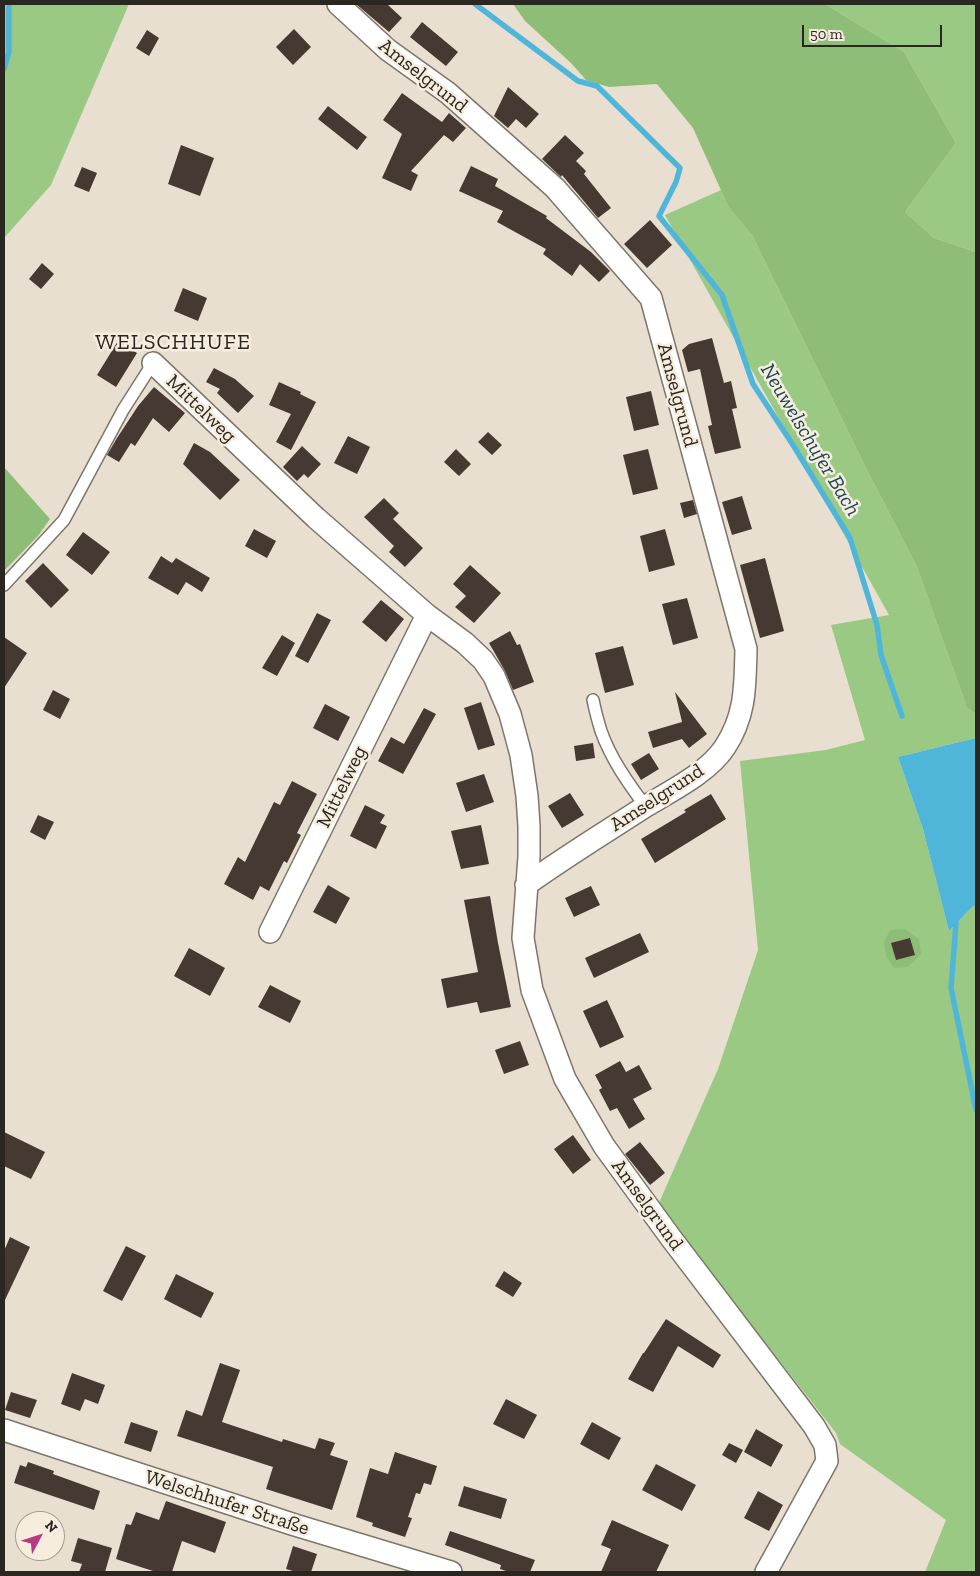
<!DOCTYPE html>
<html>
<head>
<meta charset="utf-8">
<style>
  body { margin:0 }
  #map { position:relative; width:980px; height:1576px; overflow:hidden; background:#e8dfd1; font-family:"Zilla Slab",serif }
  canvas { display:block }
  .frame { position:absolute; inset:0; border:5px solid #2a2721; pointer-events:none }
  .north { position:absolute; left:15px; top:1511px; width:50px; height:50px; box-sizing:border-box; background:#f6edde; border:1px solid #a49e92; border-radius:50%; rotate:50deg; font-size:14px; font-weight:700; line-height:20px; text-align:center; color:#2a2721 }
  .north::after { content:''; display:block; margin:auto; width:18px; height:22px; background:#b93882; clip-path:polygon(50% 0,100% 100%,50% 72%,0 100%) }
  .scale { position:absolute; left:802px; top:25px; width:140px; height:22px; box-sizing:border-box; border:2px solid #2a2721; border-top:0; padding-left:6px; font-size:15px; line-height:18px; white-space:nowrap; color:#2a2721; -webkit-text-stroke:4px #f6edde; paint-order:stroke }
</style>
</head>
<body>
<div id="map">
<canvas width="980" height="1576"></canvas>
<div class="frame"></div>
<div class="north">N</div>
<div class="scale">50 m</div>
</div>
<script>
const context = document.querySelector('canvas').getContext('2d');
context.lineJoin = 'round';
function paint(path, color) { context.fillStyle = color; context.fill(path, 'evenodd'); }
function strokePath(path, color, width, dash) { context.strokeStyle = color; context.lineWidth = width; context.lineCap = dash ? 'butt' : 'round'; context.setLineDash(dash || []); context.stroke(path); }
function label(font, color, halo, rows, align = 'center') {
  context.font = font + ' "Zilla Slab",serif'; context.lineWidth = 5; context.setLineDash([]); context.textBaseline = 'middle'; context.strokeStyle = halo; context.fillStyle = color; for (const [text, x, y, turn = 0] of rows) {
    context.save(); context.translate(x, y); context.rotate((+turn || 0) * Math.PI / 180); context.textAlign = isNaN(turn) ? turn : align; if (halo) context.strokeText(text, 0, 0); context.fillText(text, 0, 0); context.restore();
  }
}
paint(new Path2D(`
  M 4,4 L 129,4 L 51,185 L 4,238 Z
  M 825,4 L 976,4 L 976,252 L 934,238 L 905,212 L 956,143 L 904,52 Z
  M 721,190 L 729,208 L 752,235 L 866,468 L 917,567 L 967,708 L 976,714 L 976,738 L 898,757 L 923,829 L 949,931 L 971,908 L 976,905 L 976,1572 L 925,1572 L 946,1520 L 840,1444 L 836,1433 L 658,1205 L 718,1069 L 758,950 L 740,761 L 826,750 L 865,740 L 831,625 L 889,615 L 665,215 Z`), '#99c983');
paint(new Path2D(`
  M 513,4 L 825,4 L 904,52 L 956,143 L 905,212 L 934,238 L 976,252 L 976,714 L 967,708 L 917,567 L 866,468 L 752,235 L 729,208 L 693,128 L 657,84 L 609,87 L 586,80 L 571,63 L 525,21 Z
  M 4,467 L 50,519 L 38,536 L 4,571 Z
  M 905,929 L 919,939 L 921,954 L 908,967 L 894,968 L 886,956 L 884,942 L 890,930 Z`), '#8ebd78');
paint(new Path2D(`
  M 976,738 L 976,905 L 971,908 L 949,931 L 923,829 L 898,757 Z`), '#4fb6da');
strokePath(new Path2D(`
  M 475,4 L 578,81 L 597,86 L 680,168 L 676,182 L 659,216 L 722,295 L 753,384 L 793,445 L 850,538 L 877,625 L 881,655 L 902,716
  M 4,69 L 9,52 L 9,4
  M 955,917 L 956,924 L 951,988 L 976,1110`), '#4fb6da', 5.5);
paint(new Path2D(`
  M 356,4 L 387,4 L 402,18 L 389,32 Z
  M 422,22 L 458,52 L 446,66 L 410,37 Z
  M 294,29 L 311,47 L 293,65 L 276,47 Z
  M 147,30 L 159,38 L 149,56 L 136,48 Z
  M 508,87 L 539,114 L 526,128 L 516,119 L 508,128 L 494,116 Z
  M 402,93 L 442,122 L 449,113 L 466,128 L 453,142 L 444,135 L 411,171 L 418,175 L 411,191 L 382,178 L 402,134 L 383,120 Z
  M 328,106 L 367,137 L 357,150 L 318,119 Z
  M 565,135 L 584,153 L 576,161 L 586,171 L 584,174 L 611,208 L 598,218 L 562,175 L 561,177 L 542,159 Z
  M 181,145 L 214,158 L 200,196 L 168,184 Z
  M 471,166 L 498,179 L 495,186 L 547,216 L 546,218 L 591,252 L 610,271 L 599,282 L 580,264 L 572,276 L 543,254 L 546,249 L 497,222 L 503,211 L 459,191 Z
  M 82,167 L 97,173 L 89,192 L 74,186 Z
  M 650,220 L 672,245 L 647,268 L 624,244 Z
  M 42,263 L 54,274 L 41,289 L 29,279 Z
  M 183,288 L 207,298 L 198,321 L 174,311 Z
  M 712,338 L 724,383 L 731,381 L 737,408 L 732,409 L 741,448 L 715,454 L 708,426 L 712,425 L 700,369 L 688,372 L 682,350 L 689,344 Z
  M 118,341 L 137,353 L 116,387 L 97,375 Z
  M 214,368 L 235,379 L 254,396 L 238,413 L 217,393 L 220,389 L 206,382 Z
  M 279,382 L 301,392 L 300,394 L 316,402 L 291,450 L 276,442 L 291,414 L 269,405 Z
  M 154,387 L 185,413 L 169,432 L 153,418 L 135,446 L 131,443 L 119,462 L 107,455 L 117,438 L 138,406 Z
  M 651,391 L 659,425 L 634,431 L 626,397 Z
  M 488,432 L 502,445 L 492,455 L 478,442 Z
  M 348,436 L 370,447 L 357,474 L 334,463 Z
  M 194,443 L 210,452 L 240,480 L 220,500 L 183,464 Z
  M 302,446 L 321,464 L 308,478 L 304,474 L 297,481 L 283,467 Z
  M 456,449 L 471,464 L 459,476 L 444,462 Z
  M 648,449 L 658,489 L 633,495 L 623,455 Z
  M 742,496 L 752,529 L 732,535 L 722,502 Z
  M 384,498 L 399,513 L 393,519 L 423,548 L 405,567 L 389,552 L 394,546 L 364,517 Z
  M 693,500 L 697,514 L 684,518 L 680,503 Z
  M 254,529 L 276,541 L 267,558 L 245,546 Z
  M 665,529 L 675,565 L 649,572 L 640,536 Z
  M 83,532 L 110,552 L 92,575 L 66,555 Z
  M 161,556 L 172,563 L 176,558 L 210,578 L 202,592 L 186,582 L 178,595 L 148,578 Z
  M 765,558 L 784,631 L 760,638 L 740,565 Z
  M 43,563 L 69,590 L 51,608 L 25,581 Z
  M 470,565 L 501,593 L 474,623 L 455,607 L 466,596 L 453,584 Z
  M 687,598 L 698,638 L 673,645 L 662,604 Z
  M 381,600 L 404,619 L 386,642 L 362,622 Z
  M 317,613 L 331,620 L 308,663 L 295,656 Z
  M 510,631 L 517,645 L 520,644 L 534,682 L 513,690 L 505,671 L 489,643 Z
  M 282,635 L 295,643 L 277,676 L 262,668 Z
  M 4,637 L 27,653 L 4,688 Z
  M 623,646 L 634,685 L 605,693 L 595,653 Z
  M 53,690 L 70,699 L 60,719 L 43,710 Z
  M 675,692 L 707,734 L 689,748 L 682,739 L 653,748 L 648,732 L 682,722 Z
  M 481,702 L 495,745 L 478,750 L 464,708 Z
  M 325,704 L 350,717 L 338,741 L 313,728 Z
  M 424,708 L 436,714 L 403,774 L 378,761 L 391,737 L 404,744 Z
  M 593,743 L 595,758 L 576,761 L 574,746 Z
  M 649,753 L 659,769 L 641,780 L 631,764 Z
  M 484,774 L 494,802 L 466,812 L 456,783 Z
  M 292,781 L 317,794 L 297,833 L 301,835 L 287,863 L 284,861 L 269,891 L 260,886 L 253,900 L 224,884 L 238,857 L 245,862 L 274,802 L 280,805 Z
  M 570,793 L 584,815 L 562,828 L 548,806 Z
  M 711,794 L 726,819 L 655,863 L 641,839 L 686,812 L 684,810 Z
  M 365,805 L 385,815 L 380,823 L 387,826 L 376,849 L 350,836 Z
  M 38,815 L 54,822 L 45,840 L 30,832 Z
  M 481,825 L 489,864 L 461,869 L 451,831 Z
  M 328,885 L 350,898 L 336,924 L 313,912 Z
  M 591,886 L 600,905 L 574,917 L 565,898 Z
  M 490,896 L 498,943 L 511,1007 L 480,1013 L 477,1002 L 447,1008 L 441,979 L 478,972 L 464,900 Z
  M 640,933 L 649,952 L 594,978 L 585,958 Z
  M 910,938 L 915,955 L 896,960 L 891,943 Z
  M 189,948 L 225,968 L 210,996 L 174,976 Z
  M 270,985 L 301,1001 L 290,1023 L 258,1007 Z
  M 607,1000 L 624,1037 L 600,1048 L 583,1011 Z
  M 520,1041 L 529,1065 L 504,1074 L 495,1050 Z
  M 620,1061 L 626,1072 L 639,1065 L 652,1089 L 633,1099 L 645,1119 L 629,1129 L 617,1108 L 610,1111 L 599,1090 L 602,1088 L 595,1075 Z
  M 4,1132 L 45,1152 L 31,1179 L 4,1166 Z
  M 573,1135 L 591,1160 L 573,1174 L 554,1149 Z
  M 640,1142 L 665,1173 L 650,1185 L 625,1154 Z
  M 10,1237 L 30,1247 L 4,1302 L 4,1251 Z
  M 126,1246 L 146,1256 L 122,1301 L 103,1291 Z
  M 504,1271 L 522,1283 L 513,1297 L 495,1286 Z
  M 176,1274 L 214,1293 L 201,1318 L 164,1299 Z
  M 666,1319 L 721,1355 L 713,1368 L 678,1346 L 653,1392 L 628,1379 L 643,1353 L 644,1353 Z
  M 220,1363 L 240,1370 L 222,1422 L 282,1442 L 283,1439 L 315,1449 L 319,1438 L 335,1443 L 330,1455 L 348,1461 L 332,1510 L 266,1489 L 273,1467 L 177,1436 L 186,1410 L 202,1416 Z
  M 72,1373 L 105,1385 L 98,1404 L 85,1399 L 80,1411 L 61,1404 Z
  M 11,1392 L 37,1400 L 30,1418 L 5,1410 Z
  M 506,1399 L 537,1415 L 524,1439 L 493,1424 Z
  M 131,1422 L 158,1431 L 151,1452 L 124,1443 Z
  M 592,1422 L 621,1438 L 609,1460 L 580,1444 Z
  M 756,1429 L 783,1445 L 771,1467 L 744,1452 Z
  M 729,1443 L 743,1450 L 736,1463 L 722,1455 Z
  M 395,1452 L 437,1466 L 431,1485 L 424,1483 L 420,1494 L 416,1493 L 408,1517 L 412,1518 L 405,1537 L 372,1526 L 373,1523 L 356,1517 L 370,1468 L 388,1474 Z
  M 28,1462 L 54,1471 L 53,1474 L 100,1491 L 94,1510 L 14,1483 L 20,1465 L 26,1467 Z
  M 656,1464 L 696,1485 L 682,1511 L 642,1490 Z
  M 464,1486 L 507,1499 L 501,1519 L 458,1506 Z
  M 758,1491 L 783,1505 L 769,1531 L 744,1518 Z
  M 166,1501 L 226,1522 L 215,1553 L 182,1541 L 172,1572 L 156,1572 L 116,1559 L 126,1524 L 131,1525 L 136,1512 L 159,1520 Z
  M 612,1520 L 669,1545 L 656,1572 L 601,1572 L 611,1549 L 601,1545 Z
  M 450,1531 L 535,1560 L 530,1572 L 509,1572 L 500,1569 L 501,1565 L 445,1545 Z
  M 78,1538 L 112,1548 L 105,1572 L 79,1572 L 82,1564 L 71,1561 Z
  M 293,1546 L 317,1554 L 311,1572 L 296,1572 L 286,1569 Z`), '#463932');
const lane = new Path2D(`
  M 4,585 L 64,520 L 123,410 L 153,363
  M 593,700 C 595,710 598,721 601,731 C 611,759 628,783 646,807`);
const street = new Path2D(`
  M 338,4 L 388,50 L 448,93 L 555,188 L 651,298 L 746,649 C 745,686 746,715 725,747 C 709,772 671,791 646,806 C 606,832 565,857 526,885
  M 153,363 L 316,518 L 427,615 L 465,643 L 483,660 L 494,676 L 510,714 L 521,755 L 527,796 L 529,826 L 529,857 L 523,938 L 532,990 L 565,1079 L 604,1146 L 671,1238 L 814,1426 L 825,1445 L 827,1461 L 766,1572
  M 270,932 L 427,615
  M 4,1430 L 295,1525 L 451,1572`);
strokePath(lane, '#7e7669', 14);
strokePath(street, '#7e7669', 24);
strokePath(lane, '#fff', 11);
strokePath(street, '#fff', 21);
label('20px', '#2a2721', '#f6edde', [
  ["Amselgrund",423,76,38],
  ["Amselgrund",677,395,75],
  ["Mittelweg",201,409,44],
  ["Mittelweg",342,787,-64],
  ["Amselgrund",657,798,-33],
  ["Amselgrund",647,1205,54],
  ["Welschhufer Straße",227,1503,18]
]);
label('italic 21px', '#1a4656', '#f6edde', [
  ["Neuwelschufer Bach",810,440,59]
]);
context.letterSpacing = '1px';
label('22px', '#2a2721', '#f6edde', [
  ["WELSCHHUFE",173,343]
]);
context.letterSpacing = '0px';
</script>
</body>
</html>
